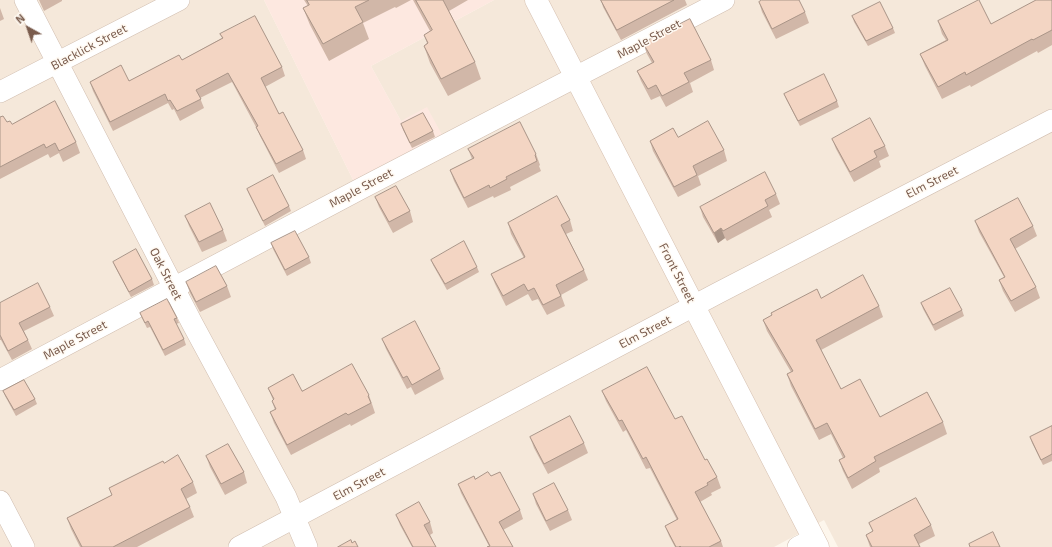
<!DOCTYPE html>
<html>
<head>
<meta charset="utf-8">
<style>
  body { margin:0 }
  #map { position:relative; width:1052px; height:547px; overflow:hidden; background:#fdf6ec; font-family:"Exo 2",sans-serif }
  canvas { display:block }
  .north { position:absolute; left:8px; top:8px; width:40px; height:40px; -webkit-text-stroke:3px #fffaf3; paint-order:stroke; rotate:320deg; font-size:11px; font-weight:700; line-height:16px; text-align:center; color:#7a5c4d }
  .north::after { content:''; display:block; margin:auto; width:14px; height:18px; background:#7a5c4d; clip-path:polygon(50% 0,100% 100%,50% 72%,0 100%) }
</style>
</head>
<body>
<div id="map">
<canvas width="1052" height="547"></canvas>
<div class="north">N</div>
</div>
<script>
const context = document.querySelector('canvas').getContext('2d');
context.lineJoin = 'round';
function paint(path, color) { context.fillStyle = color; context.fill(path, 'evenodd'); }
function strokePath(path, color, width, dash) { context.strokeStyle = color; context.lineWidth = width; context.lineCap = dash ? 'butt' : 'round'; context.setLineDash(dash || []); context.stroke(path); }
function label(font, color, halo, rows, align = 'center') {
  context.font = font + ' "Exo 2",sans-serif'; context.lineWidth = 3; context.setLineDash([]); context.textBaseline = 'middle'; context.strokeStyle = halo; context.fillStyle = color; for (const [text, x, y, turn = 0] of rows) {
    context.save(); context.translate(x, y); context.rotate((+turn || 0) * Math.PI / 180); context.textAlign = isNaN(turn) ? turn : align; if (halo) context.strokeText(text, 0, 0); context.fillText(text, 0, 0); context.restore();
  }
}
paint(new Path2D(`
  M 0,0 L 264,0 L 363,200 L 401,121 L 371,66 L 494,0 L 1052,0 L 1052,547 L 838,547 L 824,520 L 774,547 L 0,547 Z`), '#f5e8da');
paint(new Path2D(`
  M 264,0 L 494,0 L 371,66 L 401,121 L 427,107 L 451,151 L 363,200 Z`), '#fde8e0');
const street = new Path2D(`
  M 25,0 L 192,323 L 286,497 L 307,547
  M 0,92 L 179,0
  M 0,380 L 362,188 L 724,0
  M 0,501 L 24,547
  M 239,547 L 718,293 L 1052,120
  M 798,547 L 814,539`);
const secondary = new Path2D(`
  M 536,0 L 818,547`);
strokePath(street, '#d1beb0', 22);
strokePath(secondary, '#d6c0b0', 23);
strokePath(street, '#fff', 21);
strokePath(secondary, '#fff', 22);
paint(new Path2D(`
  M 39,0 L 62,0 L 62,1 L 44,11 Z
  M 304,0 L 411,0 L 396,8 L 395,7 L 363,23 L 369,39 L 329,61 L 310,25 L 303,8 L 308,6 Z
  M 413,0 L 468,0 L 449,11 L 475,62 L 481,79 L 448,96 L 430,63 L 424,46 L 427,43 L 424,35 L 430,31 Z
  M 601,0 L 685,0 L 687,5 L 621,40 L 603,7 Z
  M 1052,0 L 1052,45 L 1038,53 L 1037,51 L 971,87 L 970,85 L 942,99 L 925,66 L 920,54 L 946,40 L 942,34 L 938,21 L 991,24 Z
  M 759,2 L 805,12 L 809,23 L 776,39 L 762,12 Z
  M 0,8 L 4,19 L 0,21 Z
  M 852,16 L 893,28 L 895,33 L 868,46 L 854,22 Z
  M 220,34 L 282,67 L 285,76 L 265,87 L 279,114 L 303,150 L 306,159 L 279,173 L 260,136 L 256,127 L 232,82 L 200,98 L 204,108 L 180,121 L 174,109 L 172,110 L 168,103 L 113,131 L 93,91 L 90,82 L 129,81 L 182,60 L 222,38 Z
  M 643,43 L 711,60 L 714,70 L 690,83 L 693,92 L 666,107 L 660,96 L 651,100 L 641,81 L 637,71 L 652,63 L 647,54 Z
  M 784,94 L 837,101 L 839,107 L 800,126 L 786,99 Z
  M 0,117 L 7,122 L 12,124 L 76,142 L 80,153 L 63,162 L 59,153 L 50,158 L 48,154 L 0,179 Z
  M 401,124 L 433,131 L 435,137 L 412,148 L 403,130 Z
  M 678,137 L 724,150 L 727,161 L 698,176 L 701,185 L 678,197 L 653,151 L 650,141 Z
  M 832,139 L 885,146 L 889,156 L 879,161 L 881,167 L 854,182 L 836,149 Z
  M 468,149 L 536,154 L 540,165 L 539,166 L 541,171 L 510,187 L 511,190 L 494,198 L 493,196 L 468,208 L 454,181 L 450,170 L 472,159 Z
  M 247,189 L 289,206 L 291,211 L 265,226 L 249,194 Z
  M 776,194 L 780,204 L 769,210 L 772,217 L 727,241 L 725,238 L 718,243 L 703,217 L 700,207 Z
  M 375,197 L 410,211 L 413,222 L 393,233 L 379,207 Z
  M 185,216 L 223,230 L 227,241 L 202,252 L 189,226 Z
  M 570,220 L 573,231 L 566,234 L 584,270 L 588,280 L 561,295 L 565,306 L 547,315 L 538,299 L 532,301 L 528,294 L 506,306 L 495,284 L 491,274 L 524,258 L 511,234 L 508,223 Z
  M 975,221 L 1033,226 L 1037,236 L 1015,249 L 1036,287 L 1040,298 L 1015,312 L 1003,291 L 999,280 L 1004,277 L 979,232 Z
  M 271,243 L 309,257 L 311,263 L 287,276 L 273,249 Z
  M 431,260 L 477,267 L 479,272 L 447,290 L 433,265 Z
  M 113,262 L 152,279 L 154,285 L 131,297 L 115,267 Z
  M 186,282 L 227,286 L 231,297 L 200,312 L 190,293 Z
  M 821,298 L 879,306 L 883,317 L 821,350 L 841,389 L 880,417 L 943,422 L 947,434 L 879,468 L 880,472 L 852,489 L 843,471 L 839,460 L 843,458 L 831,434 L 819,440 L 791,386 L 787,374 L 791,372 L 767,331 L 763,320 L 772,315 L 771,313 Z
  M 0,303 L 50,307 L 54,316 L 24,331 L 32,349 L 12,360 L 1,340 L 0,340 Z
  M 921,303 L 962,310 L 964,316 L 935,331 L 923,309 Z
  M 140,313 L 177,318 L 179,323 L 176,324 L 184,339 L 186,345 L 165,356 L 150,327 L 147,328 L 142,318 Z
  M 382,339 L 440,369 L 444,379 L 415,395 L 411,387 L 407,389 L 386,349 Z
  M 268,388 L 369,395 L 375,413 L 351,426 L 350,424 L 291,455 L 274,423 L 270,412 L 275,410 L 272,401 L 273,400 Z
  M 3,391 L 35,399 L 37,404 L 16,416 L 5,396 Z
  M 602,391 L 675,419 L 705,460 L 717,477 L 721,488 L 711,493 L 712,495 L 700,502 L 721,541 L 723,547 L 675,547 L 669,536 L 665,526 L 677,520 L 650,468 L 646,469 L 626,430 L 623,432 L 606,401 Z
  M 1052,426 L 1052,461 L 1043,465 L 1032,443 L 1030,437 Z
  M 530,437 L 584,443 L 588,453 L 548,474 L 534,448 Z
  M 206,456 L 244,472 L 247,483 L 225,495 L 210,467 Z
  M 164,463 L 193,482 L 197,493 L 186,499 L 190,507 L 194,517 L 137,547 L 80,547 L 71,529 L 67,518 L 112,495 L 109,488 Z
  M 491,476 L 520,510 L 523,519 L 503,530 L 513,547 L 489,546 L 461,493 L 458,484 L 475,479 Z
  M 533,494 L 568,510 L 572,520 L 550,531 L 536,504 Z
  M 396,515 L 430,522 L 433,533 L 430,535 L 436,547 L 412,547 L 400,525 Z
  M 869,523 L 931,525 L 935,536 L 919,544 L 920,547 L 870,547 L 866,535 L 873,532 Z`), '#d1b7a8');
paint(new Path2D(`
  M 721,228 L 725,238 L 718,243 L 714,233 Z`), '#aa9588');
const building = new Path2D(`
  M 307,0 L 369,0 L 355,7 L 363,22 L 323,44 L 303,8 L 309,5 Z
  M 416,0 L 443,0 L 475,62 L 441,79 L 424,46 L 428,43 L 424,35 L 432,30 Z
  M 601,0 L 674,0 L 617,30 Z
  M 762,0 L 799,0 L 805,12 L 772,29 L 759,2 Z
  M 979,0 L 991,24 L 1036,0 L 1052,0 L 1052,30 L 1033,40 L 1032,39 L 966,75 L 965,72 L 938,87 L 920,54 L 948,40 L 938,21 Z
  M 880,2 L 893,28 L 866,41 L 852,16 Z
  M 255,16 L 282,67 L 261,78 L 279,114 L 283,112 L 303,150 L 276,164 L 256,127 L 258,126 L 228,73 L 196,90 L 201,99 L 177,111 L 170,100 L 168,101 L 165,94 L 110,122 L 90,82 L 121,65 L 129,81 L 179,55 L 182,60 L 223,38 L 220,34 Z
  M 690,19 L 711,60 L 684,73 L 689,82 L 662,96 L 656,85 L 648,89 L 637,71 L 654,62 L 643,43 Z
  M 824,74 L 837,101 L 798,121 L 784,94 Z
  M 55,101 L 76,142 L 59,151 L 55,143 L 46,148 L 44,144 L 0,167 L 0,117 L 3,116 L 7,122 L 10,121 L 12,124 Z
  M 423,113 L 433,131 L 410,143 L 401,124 Z
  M 870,118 L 885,146 L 874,151 L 877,157 L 850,172 L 832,139 Z
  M 708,121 L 724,150 L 693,166 L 697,175 L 674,187 L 650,141 L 673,128 L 678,137 Z
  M 520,122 L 536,154 L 535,155 L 537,161 L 506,177 L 507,179 L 490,188 L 489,185 L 464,198 L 450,170 L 474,158 L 468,149 Z
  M 765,172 L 776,194 L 765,200 L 768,206 L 723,231 L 721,228 L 714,233 L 700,207 Z
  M 273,175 L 289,206 L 263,221 L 247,189 Z
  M 396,186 L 410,211 L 389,222 L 375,197 Z
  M 557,196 L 570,220 L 561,225 L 584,270 L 556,285 L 561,296 L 543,305 L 534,288 L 528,291 L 524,284 L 503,296 L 491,274 L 525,257 L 508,223 Z
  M 1018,198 L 1033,226 L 1010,239 L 1036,287 L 1011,301 L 999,280 L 1005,277 L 975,221 Z
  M 210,203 L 223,230 L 199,242 L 185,216 Z
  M 295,231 L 309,257 L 285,270 L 271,243 Z
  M 464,241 L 477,267 L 445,284 L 431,260 Z
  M 136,249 L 152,279 L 129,292 L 113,262 Z
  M 216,266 L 227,286 L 196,302 L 186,282 Z
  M 863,275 L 879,306 L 816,340 L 841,389 L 860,379 L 880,417 L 927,392 L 943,422 L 874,457 L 876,461 L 848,478 L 839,460 L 845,457 L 827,423 L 815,429 L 787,374 L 793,371 L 763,320 L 772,315 L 771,313 L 817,289 L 821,298 Z
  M 38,283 L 50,307 L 19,323 L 28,340 L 8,351 L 0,335 L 0,303 Z
  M 950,288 L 962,310 L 933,325 L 921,303 Z
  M 167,299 L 177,318 L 174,319 L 184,339 L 163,350 L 148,321 L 145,323 L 140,313 Z
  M 415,321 L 440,369 L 412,385 L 407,376 L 403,378 L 382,339 Z
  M 352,364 L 369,395 L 368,396 L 371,403 L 348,415 L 346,413 L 287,445 L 270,412 L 276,409 L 272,401 L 274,399 L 268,388 L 293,374 L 302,391 Z
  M 647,367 L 675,419 L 682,416 L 705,460 L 707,459 L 717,477 L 707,483 L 708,485 L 695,492 L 721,541 L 709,547 L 681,547 L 680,546 L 679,547 L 676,547 L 665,526 L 678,519 L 646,457 L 643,459 L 622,420 L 619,421 L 602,391 Z
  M 24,380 L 35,399 L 14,410 L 3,391 Z
  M 570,416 L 584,443 L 544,464 L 530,437 Z
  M 1052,426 L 1052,454 L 1041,460 L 1030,437 Z
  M 228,444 L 244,472 L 221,484 L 206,456 Z
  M 178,455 L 193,482 L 181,489 L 190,507 L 113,547 L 82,547 L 67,518 L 112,495 L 109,488 L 163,461 L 164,463 Z
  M 488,472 L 491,476 L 500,472 L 520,510 L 499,522 L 513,547 L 487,547 L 490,546 L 458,484 L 474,476 L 475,479 Z
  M 554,483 L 568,510 L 546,521 L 533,494 Z
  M 916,498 L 931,525 L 914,535 L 920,547 L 872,547 L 866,535 L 873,531 L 869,523 Z
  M 419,502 L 430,522 L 424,525 L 436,547 L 413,547 L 396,515 Z
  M 993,532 L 1000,547 L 970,547 L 969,544 Z
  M 351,540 L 352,543 L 355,541 L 358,547 L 338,547 Z`);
paint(building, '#f3d5c3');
strokePath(building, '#aa9588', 1);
label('12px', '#7a5c4d', '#fffaf3', [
  ["Maple Street",649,39,-28],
  ["Blacklick Street",89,47,-28],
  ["Elm Street",932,182,-27],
  ["Maple Street",361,188,-28],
  ["Front Street",677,273,63],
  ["Oak Street",166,274,63],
  ["Elm Street",645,332,-28],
  ["Maple Street",75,340,-28],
  ["Elm Street",359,484,-28]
]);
</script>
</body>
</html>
